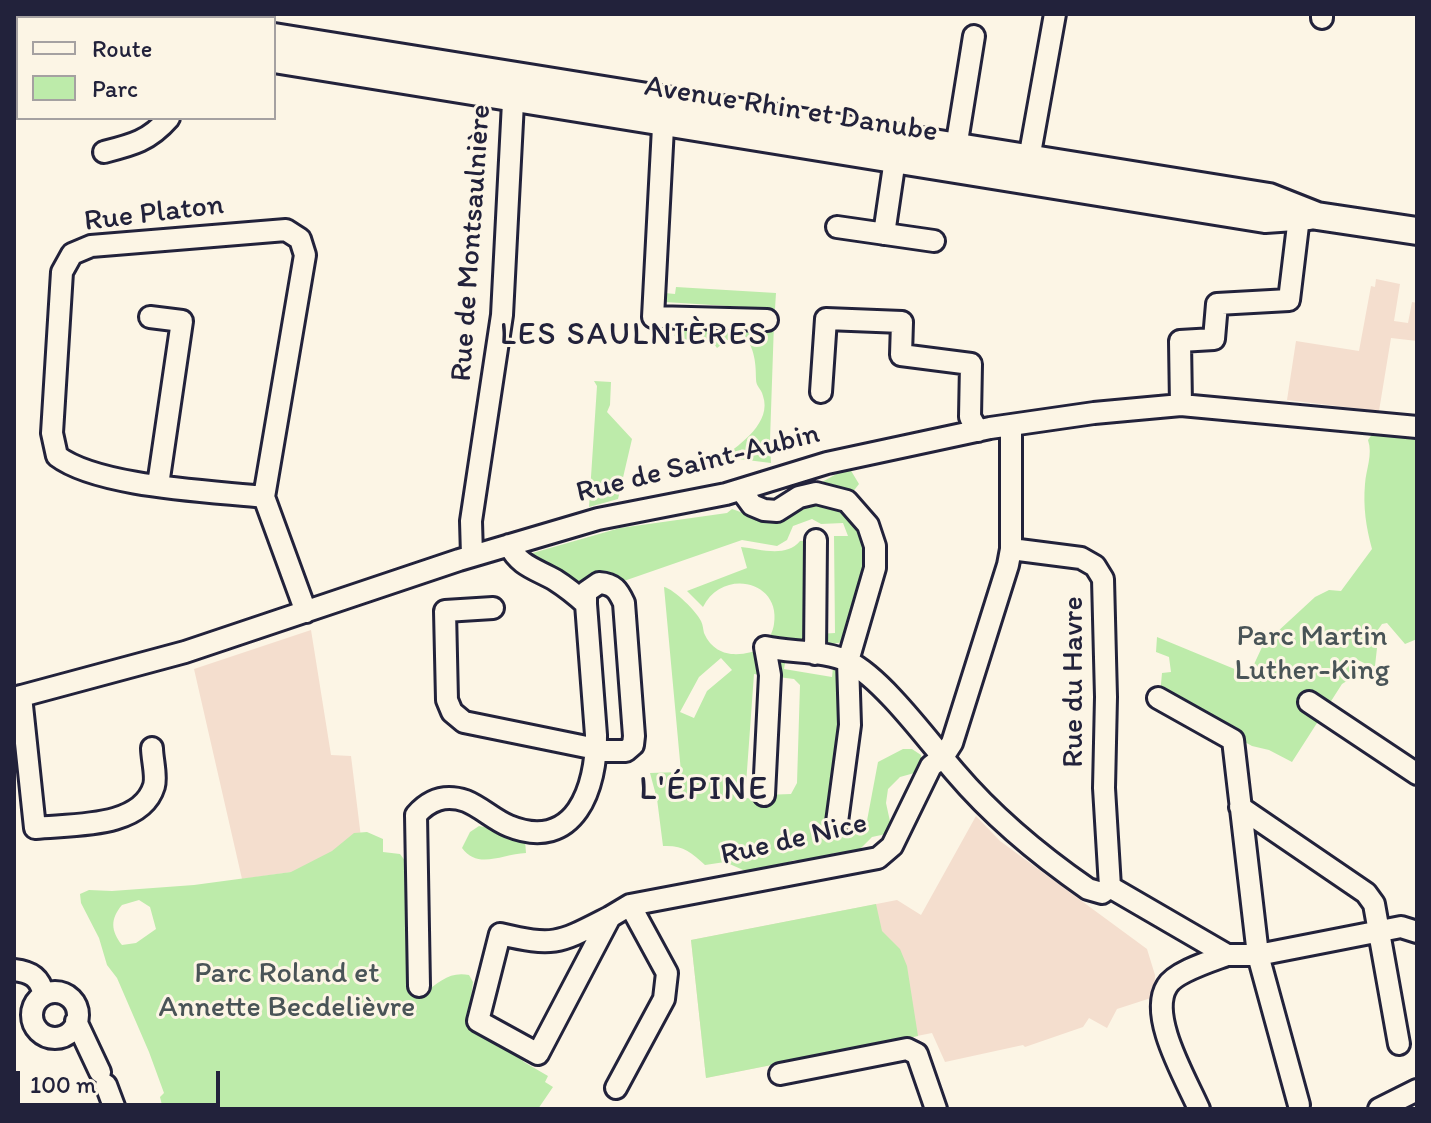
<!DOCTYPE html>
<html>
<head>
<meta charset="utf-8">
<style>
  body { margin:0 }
  #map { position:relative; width:1431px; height:1123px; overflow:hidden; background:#fcf5e5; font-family:Itim,sans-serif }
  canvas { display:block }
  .frame { position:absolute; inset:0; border:16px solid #22223b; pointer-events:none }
  .legend { position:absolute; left:16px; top:16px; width:260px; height:104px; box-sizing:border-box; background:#fcf5e5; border:2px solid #a5a1a1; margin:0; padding:10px 14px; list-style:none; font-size:24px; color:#22223b }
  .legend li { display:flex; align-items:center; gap:16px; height:40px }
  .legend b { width:40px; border:2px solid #a5a1a1 }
  .scale { position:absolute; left:16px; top:1071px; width:204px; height:36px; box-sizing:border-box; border:4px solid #22223b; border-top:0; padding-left:10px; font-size:24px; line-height:28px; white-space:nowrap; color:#22223b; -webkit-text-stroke:6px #fcf5e5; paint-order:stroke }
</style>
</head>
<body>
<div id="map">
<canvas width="1431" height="1123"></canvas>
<div class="frame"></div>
<ul class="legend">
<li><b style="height:10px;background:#fcf5e5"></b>Route</li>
<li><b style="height:22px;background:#bdebaa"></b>Parc</li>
</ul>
<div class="scale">100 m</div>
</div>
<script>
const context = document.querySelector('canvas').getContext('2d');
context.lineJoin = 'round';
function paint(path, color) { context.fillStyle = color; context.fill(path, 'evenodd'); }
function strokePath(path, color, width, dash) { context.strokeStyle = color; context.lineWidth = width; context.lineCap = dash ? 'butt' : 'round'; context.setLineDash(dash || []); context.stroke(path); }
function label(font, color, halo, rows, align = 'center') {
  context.font = font + ' Itim,sans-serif'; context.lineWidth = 6; context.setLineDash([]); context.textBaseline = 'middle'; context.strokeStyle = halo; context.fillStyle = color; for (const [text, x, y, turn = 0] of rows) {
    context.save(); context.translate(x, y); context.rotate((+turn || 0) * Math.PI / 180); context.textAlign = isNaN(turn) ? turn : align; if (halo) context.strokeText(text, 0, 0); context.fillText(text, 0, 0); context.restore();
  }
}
paint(new Path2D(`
  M 1376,279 L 1400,284 L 1394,321 L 1408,323 L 1412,302 L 1417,303 L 1417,341 L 1391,338 L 1379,411 L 1287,400 L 1296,341 L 1359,351 L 1371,286 L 1375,287 Z
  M 311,630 L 331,755 L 351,756 L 364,862 L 242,879 L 194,669 Z
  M 976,816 L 1000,841 L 1147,949 L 1155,975 L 1154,997 L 1117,1009 L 1107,1028 L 1089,1018 L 1083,1027 L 1025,1047 L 1023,1045 L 945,1062 L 932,1033 L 706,1078 L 691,940 L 897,900 L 921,915 Z`), '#f4dece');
paint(new Path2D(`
  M 676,287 L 776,293 L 775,309 L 665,302 L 665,293 L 675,294 Z
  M 740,322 L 774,323 L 770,440 L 771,463 L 723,457 C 741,444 772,422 763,396 C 761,388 756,387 756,379 C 756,361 754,344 740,331 L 717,348 C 710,337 693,333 683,342 L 674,335 L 685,330 L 740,331 Z
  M 594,381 L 611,382 L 610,405 L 607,412 L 632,439 L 618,499 L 589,507 L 597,386 Z
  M 1375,430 L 1417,439 L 1417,639 L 1405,644 L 1387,623 L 1382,624 L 1373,637 L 1374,646 L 1377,648 L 1375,666 L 1372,667 L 1358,660 L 1355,666 L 1361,668 L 1361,672 L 1342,684 L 1292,762 L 1269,750 L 1252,746 L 1160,695 L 1162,673 L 1171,672 L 1169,657 L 1156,652 L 1157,637 L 1249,675 L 1263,645 L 1315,597 L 1329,590 L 1341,591 L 1372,549 C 1366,527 1363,507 1365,484 C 1366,469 1373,455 1368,440 Z
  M 850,469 L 859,484 L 852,493 L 843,495 L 865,533 L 867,566 L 843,642 L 832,644 L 822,642 L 818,634 L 835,633 L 834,536 L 848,536 L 843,523 L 821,524 L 812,519 L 793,526 L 787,540 L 777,546 L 742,540 L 621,582 L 583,589 L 522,556 L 620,528 L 727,513 L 732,509 C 740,511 747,516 755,518 C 770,521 826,474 850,469 Z
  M 816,540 L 815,654 L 787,651 L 784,669 L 832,677 L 834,658 L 848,661 L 838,828 L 846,832 L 859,833 L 866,826 L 878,762 L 903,749 L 912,749 L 921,755 L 922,764 L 918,772 L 900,777 L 888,789 L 886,803 L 891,826 L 886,834 L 872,837 L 858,851 L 834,853 L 818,862 L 794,860 L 768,870 L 750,873 L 725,862 L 705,865 C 691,852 683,845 663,846 L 657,799 L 650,773 L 681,772 L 664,587 C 674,589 697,612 701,621 C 703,625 703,629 704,633 C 716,660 743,657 765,647 C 768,640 773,632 774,624 C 781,580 722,568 703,607 L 687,591 L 747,568 L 741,547 C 760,549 786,558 800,541 ZM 721,658 L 732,670 L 707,691 L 694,718 L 680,712 L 699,677 ZM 754,674 L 794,679 L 800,685 L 797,783 L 791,794 L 764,795 L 762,799 L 745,798 Z
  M 479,826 L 500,830 L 525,840 L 526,853 C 502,854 478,870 462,848 L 470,832 Z
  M 367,832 L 383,839 L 383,852 L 400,854 L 409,866 L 405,892 L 411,985 L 424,993 C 439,982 450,971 469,975 L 473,982 L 469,1014 L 486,1035 L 520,1057 L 524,1062 L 548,1076 L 545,1082 L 553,1087 L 538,1109 L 163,1109 L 160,1097 L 164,1093 L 149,1052 L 117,978 L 107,965 L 99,938 L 81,903 L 80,894 L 89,890 L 112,891 L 194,885 L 291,872 L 332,851 L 354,833 ZM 139,900 L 150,907 L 156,929 L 136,943 L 122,945 C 111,931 110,919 122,905 Z
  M 876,904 L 882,931 L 900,949 L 907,966 L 918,1036 L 706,1078 L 691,940 Z`), '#bdebaa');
const minor = new Path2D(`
  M 1322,18 L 1322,14
  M 664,108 L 653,317 L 767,320
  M 956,148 L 974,36
  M 104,152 C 132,145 149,141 169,118
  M 1029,159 L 1055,14
  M 837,227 L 934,241
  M 884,234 L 895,159
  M 150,317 L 182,321 L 158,485
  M 821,392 L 826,319 L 902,322 L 901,355 L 971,364 L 970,417 L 978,431
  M 1181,405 L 1180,341 L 1214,339 L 1217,304 L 1289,300 L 1299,217
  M 741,490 L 752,505 L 764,510 L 777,511 L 799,497 L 816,493 L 847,501 L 868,525 L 875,546 L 875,568 L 848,661 L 850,725 L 837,822
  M 264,497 C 210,491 98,487 57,456 L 52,433 L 62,272 L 72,254 L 91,246 L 286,230 L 300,239 L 305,255 L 264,497 L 306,612
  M 1011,549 L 1081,558 L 1095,566 L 1103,579 L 1106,697 L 1104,788 L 1110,887
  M 472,556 L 471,521 L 502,315 L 514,83
  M 493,608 L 445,611 L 447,700 L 452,712 L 464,722 L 606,751 L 626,751 L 633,745 L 634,736 L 624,603 C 618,590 614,584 599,583 L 586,592 L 586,604
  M 815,654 L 816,540
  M 21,696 L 35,828 C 71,824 141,829 154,786 C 157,776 152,759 152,748
  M 14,698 L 185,652 L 459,560 L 598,519 L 726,494 L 827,463 L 990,428 L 1094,413 L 1181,405 L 1417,427
  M 1158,698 L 1233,740 L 1258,955 L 1299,1105
  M 1309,702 L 1417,774
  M 764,795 L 770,675 L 765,647 C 791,653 825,650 849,662 C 883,679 929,742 955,772 C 994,818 1039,855 1088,889 L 1102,893 L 1110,887
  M 1240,807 L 1366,893 L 1374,904 L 1399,1044
  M 1110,887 L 1227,955 L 1258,955 L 1401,927 L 1417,932
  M 610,917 C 559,943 556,947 500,934 L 478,1021 L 538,1054 L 610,917 L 630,905 L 878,858 L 892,846 L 931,766 L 943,757 L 952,743 L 1008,565 L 1011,549 L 1011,426
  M 14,970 C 32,972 40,978 44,995
  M 419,986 L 416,815 C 429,800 445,794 466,801 C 481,807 494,820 509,826 C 575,853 597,787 596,735 L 586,604 C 576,595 566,587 555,580 C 536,569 519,566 509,545
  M32 1015a23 23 0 1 1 46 0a23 23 0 1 1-46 0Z
  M 76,1021 L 100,1072
  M 780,1074 L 907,1049 L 917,1054 L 936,1109
  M 106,1085 L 115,1109
  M 616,1088 L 664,999 L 667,973 L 630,905
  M 1199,1109 C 1186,1079 1148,1016 1167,986 C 1175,972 1211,961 1227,955
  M 1379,1109 L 1417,1090`);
const major = new Path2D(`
  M 135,14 L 159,18
  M 14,17 L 20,18
  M 274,37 L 1269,197 L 1317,216 L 1417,231
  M 274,59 L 1265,219 L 1309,216`);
strokePath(minor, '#22223b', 26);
strokePath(major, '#22223b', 32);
strokePath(minor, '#fcf5e5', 20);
strokePath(major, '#fcf5e5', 26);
label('30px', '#22223b', '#fcf5e5', [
  ["Avenue Rhin et Danube",791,110,9],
  ["Rue Platon",154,214,-7],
  ["Rue de Montsaulnière",472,243,-86],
  ["Rue de Saint-Aubin",698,464,-14],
  ["Rue du Havre",1074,682,-90],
  ["Rue de Nice",794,840,-13]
]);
label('30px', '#495457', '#fcf5e5', [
  ["Parc Martin",1312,637],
  ["Luther-King",1312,671],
  ["Parc Roland et",287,974],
  ["Annette Becdelièvre",287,1008]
]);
context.letterSpacing = '2px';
label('32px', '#22223b', '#fcf5e5', [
  ["LES SAULNIÈRES",634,336]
]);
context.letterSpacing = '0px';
context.letterSpacing = '2px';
label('34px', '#22223b', '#fcf5e5', [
  ["L'ÉPINE",704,790]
]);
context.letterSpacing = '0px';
</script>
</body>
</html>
